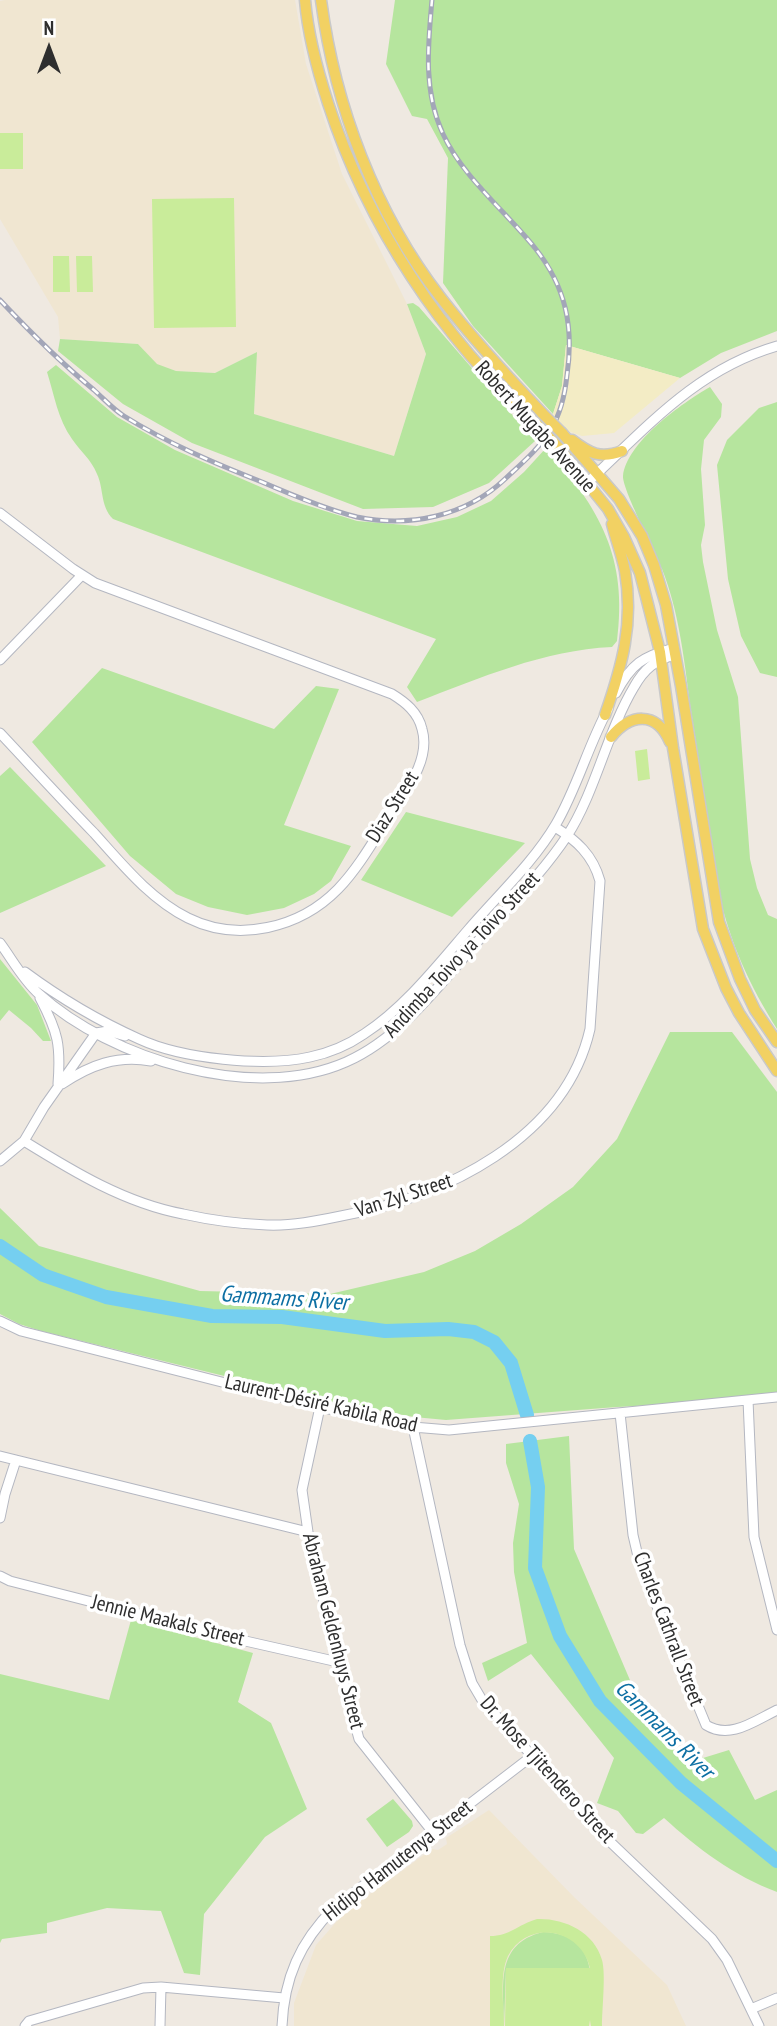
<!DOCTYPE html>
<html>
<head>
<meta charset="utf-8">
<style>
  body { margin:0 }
  #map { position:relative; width:777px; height:2026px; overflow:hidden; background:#efe9e1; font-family:"PT Sans Narrow",sans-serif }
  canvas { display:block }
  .north { position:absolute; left:14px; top:14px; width:70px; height:70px; -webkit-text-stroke:5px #fff; paint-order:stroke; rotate:0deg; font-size:19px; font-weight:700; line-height:28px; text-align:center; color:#2e2e2e }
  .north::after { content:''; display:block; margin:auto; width:24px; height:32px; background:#2e2e2e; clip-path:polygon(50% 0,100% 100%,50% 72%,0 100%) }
</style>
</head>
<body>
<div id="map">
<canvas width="777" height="2026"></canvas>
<div class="north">N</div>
</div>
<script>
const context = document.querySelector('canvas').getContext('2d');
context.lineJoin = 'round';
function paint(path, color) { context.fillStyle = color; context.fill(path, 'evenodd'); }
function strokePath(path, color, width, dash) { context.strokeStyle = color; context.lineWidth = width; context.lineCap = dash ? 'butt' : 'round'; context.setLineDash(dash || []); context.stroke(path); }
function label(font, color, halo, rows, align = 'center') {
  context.font = font + ' "PT Sans Narrow",sans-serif'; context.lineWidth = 7; context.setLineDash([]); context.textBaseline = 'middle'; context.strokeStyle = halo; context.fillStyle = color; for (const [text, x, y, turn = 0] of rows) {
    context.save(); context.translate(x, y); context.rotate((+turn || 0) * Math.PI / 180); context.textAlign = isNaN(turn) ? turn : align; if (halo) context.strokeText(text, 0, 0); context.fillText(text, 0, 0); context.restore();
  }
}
paint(new Path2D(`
  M 5,0 L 295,0 L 306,64 L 342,174 L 407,304 L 426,354 L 394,456 L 254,414 L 257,352 L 215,373 L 176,371 L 157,365 L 138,344 L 60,339 L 58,317 L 0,219 L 0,1 Z
  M 489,1810 L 574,1897 L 667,1985 L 686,2026 L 294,2026 L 294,2003 L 316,1945 L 345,1912 L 432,1849 L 438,1850 L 447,1844 L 446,1838 Z`), '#f0e6d1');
paint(new Path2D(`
  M 395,0 L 777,0 L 777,331 L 721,353 L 680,378 L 566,345 L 562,386 L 553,414 L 473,326 L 443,283 L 448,158 L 427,119 L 412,116 L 386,64 Z
  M 413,303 L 419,307 L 535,441 L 489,483 L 433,507 L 363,509 L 192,443 L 123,404 L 58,351 L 60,339 L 138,344 L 157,364 L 176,371 L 215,373 L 257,352 L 254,414 L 394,456 L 426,354 L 407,304 Z
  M 56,365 L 117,417 L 175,450 L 293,501 L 357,521 L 417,526 L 457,517 L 491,501 L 524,472 L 546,448 C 600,509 628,557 617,641 L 612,647 C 544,650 480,678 417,702 L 407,687 L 436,639 L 113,519 C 100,506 104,489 97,474 C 91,459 80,451 72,439 C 58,420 54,394 47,372 Z
  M 710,387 L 722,404 L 721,417 L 704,440 L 701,469 L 705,525 L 701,545 L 703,562 L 717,630 L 738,697 L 750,859 L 757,888 L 768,915 L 777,919 L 777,1029 C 750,986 730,943 719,893 C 709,830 700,767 690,704 C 684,658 679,612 662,569 C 655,551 622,489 623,476 C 627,442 682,403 710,387 Z
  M 777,402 L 777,677 L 760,673 L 741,636 L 728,579 L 717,465 L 727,440 L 759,408 Z
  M 102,668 L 274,729 L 316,686 L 339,689 L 284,825 L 351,846 L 331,881 L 314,894 L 284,908 L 247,915 L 208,907 L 176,894 L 130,856 L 32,742 Z
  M 10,767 L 106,866 L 0,913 L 0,776 Z
  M 406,812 L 525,843 L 452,917 L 361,880 Z
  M 0,959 L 37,1005 L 51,1041 L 43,1041 L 31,1028 L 9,1010 L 0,1021 Z
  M 670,1032 L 732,1032 L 777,1092 L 777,1396 L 748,1400 L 617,1407 L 446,1420 L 414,1417 L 322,1400 L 41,1331 L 19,1324 L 0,1314 L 0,1208 L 39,1246 L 200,1291 L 330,1294 L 424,1272 L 475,1251 L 521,1224 L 573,1187 L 617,1139 Z
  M 569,1436 L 574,1549 L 647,1720 L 670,1744 L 703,1758 L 729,1750 L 755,1800 L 777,1790 L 777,1892 C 734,1876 697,1848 664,1818 L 643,1834 L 636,1833 L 618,1811 L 597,1803 L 614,1758 L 531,1654 L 488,1681 L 482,1663 L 527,1643 L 514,1572 L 513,1543 L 519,1504 L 506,1463 L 506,1444 Z
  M 131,1620 L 253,1653 L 238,1702 L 271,1723 L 307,1809 L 265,1837 L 204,1914 L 200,1975 L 184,1973 L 161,1911 L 107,1908 L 47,1923 L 47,1933 L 2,1939 L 0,1943 L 0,1674 L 109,1700 Z
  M 393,1799 L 412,1821 L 413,1826 L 409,1832 L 387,1847 L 366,1819 Z
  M 543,1932 C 601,1934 591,1985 591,2026 L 590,1968 L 506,1968 L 504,2026 C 504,1986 494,1944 543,1932 Z`), '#b6e59e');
paint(new Path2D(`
  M 566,345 L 680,378 L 614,433 L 582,436 L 568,431 L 553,414 L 562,386 Z`), '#f3ecc5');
paint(new Path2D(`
  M 0,133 L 23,133 L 23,169 L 0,169 Z
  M 234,198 L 236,327 L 154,328 L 152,199 Z
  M 53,256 L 69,256 L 70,292 L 53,292 Z
  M 76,256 L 92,256 L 93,292 L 77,292 Z
  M 647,749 L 650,779 L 638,781 L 635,751 Z
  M 537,1919 C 563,1918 594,1931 602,1960 C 606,1974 602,2009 602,2026 L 591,2026 L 590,2020 L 589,2026 L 505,2026 L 506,1968 L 590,1968 C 581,1929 528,1918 508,1956 C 499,1975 504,2005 504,2026 L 490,2026 L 490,1936 C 510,1936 517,1925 537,1919 Z`), '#c9ec9a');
strokePath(new Path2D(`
  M 0,1246 L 43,1275 L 106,1297 L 212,1316 L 282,1317 L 385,1331 L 448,1329 L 474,1332 L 494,1342 L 511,1363 L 527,1415
  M 530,1441 L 538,1487 L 535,1568 L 560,1636 L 600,1701 L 681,1783 L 777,1861`), '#75cff0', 14);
const minor = new Path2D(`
  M 588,482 C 647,427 697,369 777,346
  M 0,513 L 73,569 L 95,583 L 392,694 C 405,702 418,712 422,729 C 431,760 406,790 390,815 C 374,840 359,867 338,889 C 300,928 238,943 188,918 C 150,899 122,864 94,833 C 62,800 31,766 0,733
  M 0,660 L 82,575
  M 616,693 C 631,664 643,656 674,648
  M 0,943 C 12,959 23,980 39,994 C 111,1059 253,1103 346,1062 C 403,1037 444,979 485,933 C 513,902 543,872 567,836 C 595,793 607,732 634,687 C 644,669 655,660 675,655
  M 25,972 C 60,998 99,1021 139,1039 C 182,1059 264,1067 310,1057 C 329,1053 348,1045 364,1034 C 404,1008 437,966 468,930 C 497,896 533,863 556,824 C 577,788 588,746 608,709
  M 40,998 C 58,1032 61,1045 58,1084
  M 96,1033 L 108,1031 L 125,1036
  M 62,1084 C 90,1065 117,1055 151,1061
  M 24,1141 C 74,1172 125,1203 183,1214 C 210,1220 239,1224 267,1225 C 292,1226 317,1221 341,1216 C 444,1197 565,1139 590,1029 L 600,881 C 593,855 576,840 555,827
  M 0,1161 L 24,1141 L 44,1107 L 96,1033
  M 0,1321 L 21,1331 L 320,1407 L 413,1427 L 449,1430 L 777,1397
  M 748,1400 L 754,1537 L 777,1630
  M 320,1407 L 302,1490 L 308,1532 L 338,1662 L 359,1739 L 432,1831
  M 620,1413 L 633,1535 L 640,1565 L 706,1725 C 730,1740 754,1721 777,1710
  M 413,1427 L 460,1645 L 472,1683 L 482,1700 L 604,1836 L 712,1939 L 727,1960 L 759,2026
  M 0,1456 L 308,1532
  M 0,1518 L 5,1494 L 16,1460
  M 0,1576 L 10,1581 L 241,1640 L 338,1662
  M 751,2009 L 777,1998
  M 25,2026 L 29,2021 L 143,1988 L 161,1987 L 284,1998
  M 160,2026 L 161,1987
  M 282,2026 C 284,1978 300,1942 334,1908 L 532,1756`);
const major = new Path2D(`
  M 305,0 C 308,36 317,69 328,103 C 368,227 442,337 537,425
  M 321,0 C 335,106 375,213 441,298 C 472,338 508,377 543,414
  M 562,433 L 619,499 L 642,536 L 654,565 L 666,605 L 681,686 L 719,922 L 740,979 L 755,1010 L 777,1042
  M 572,440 C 590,454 601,459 622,451
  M 558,447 L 608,509 L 624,537 L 640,573 L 660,652 L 673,748 L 703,929 L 726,988 L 739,1013 L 777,1071
  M 605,715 C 622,666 634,624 625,571 C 622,555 616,540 612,524
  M 611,737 C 630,714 656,710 670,742`);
strokePath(minor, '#b4b7c1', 11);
strokePath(major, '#c9c9c9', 13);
strokePath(minor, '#fff', 9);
strokePath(major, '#f2d163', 10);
const rail = new Path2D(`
  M 0,300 C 31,333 59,361 94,390 C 104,399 113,409 124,416 C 167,443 214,463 262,482 C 292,495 325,509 357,517 C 410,528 466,516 505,479 C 521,464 540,448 551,429 C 561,413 565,394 567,375 C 574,327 566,287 535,248 C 506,212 462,176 443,134 C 423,91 428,45 432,0`);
strokePath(rail, '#a3a6b8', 5);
strokePath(rail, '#fff', 2.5, [8]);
const majorBridge = new Path2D(`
  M 543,414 L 562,433
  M 537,425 L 558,447`);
strokePath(majorBridge, '#c9c9c9', 13, []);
strokePath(majorBridge, '#f2d163', 10);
label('21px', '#2e2e2e', '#fff', [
  ["Robert Mugabe Avenue",535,427,48],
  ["Diaz Street",393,807,-58],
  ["Andimba Toivo ya Toivo Street",462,955,-47],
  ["Van Zyl Street",404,1196,-18],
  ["Laurent-Désiré Kabila Road",321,1404,13],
  ["Jennie Maakals Street",168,1621,14],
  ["Charles Cathrall Street",668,1629,69],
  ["Abraham Geldenhuys Street",333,1631,76],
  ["Dr. Mose Tjitendero Street",547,1770,48],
  ["Hidipo Hamutenya Street",398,1861,-38]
]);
label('italic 23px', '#0d6fa3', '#fff', [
  ["Gammams River",284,1299,4],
  ["Gammams River",664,1730,45]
]);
</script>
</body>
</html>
